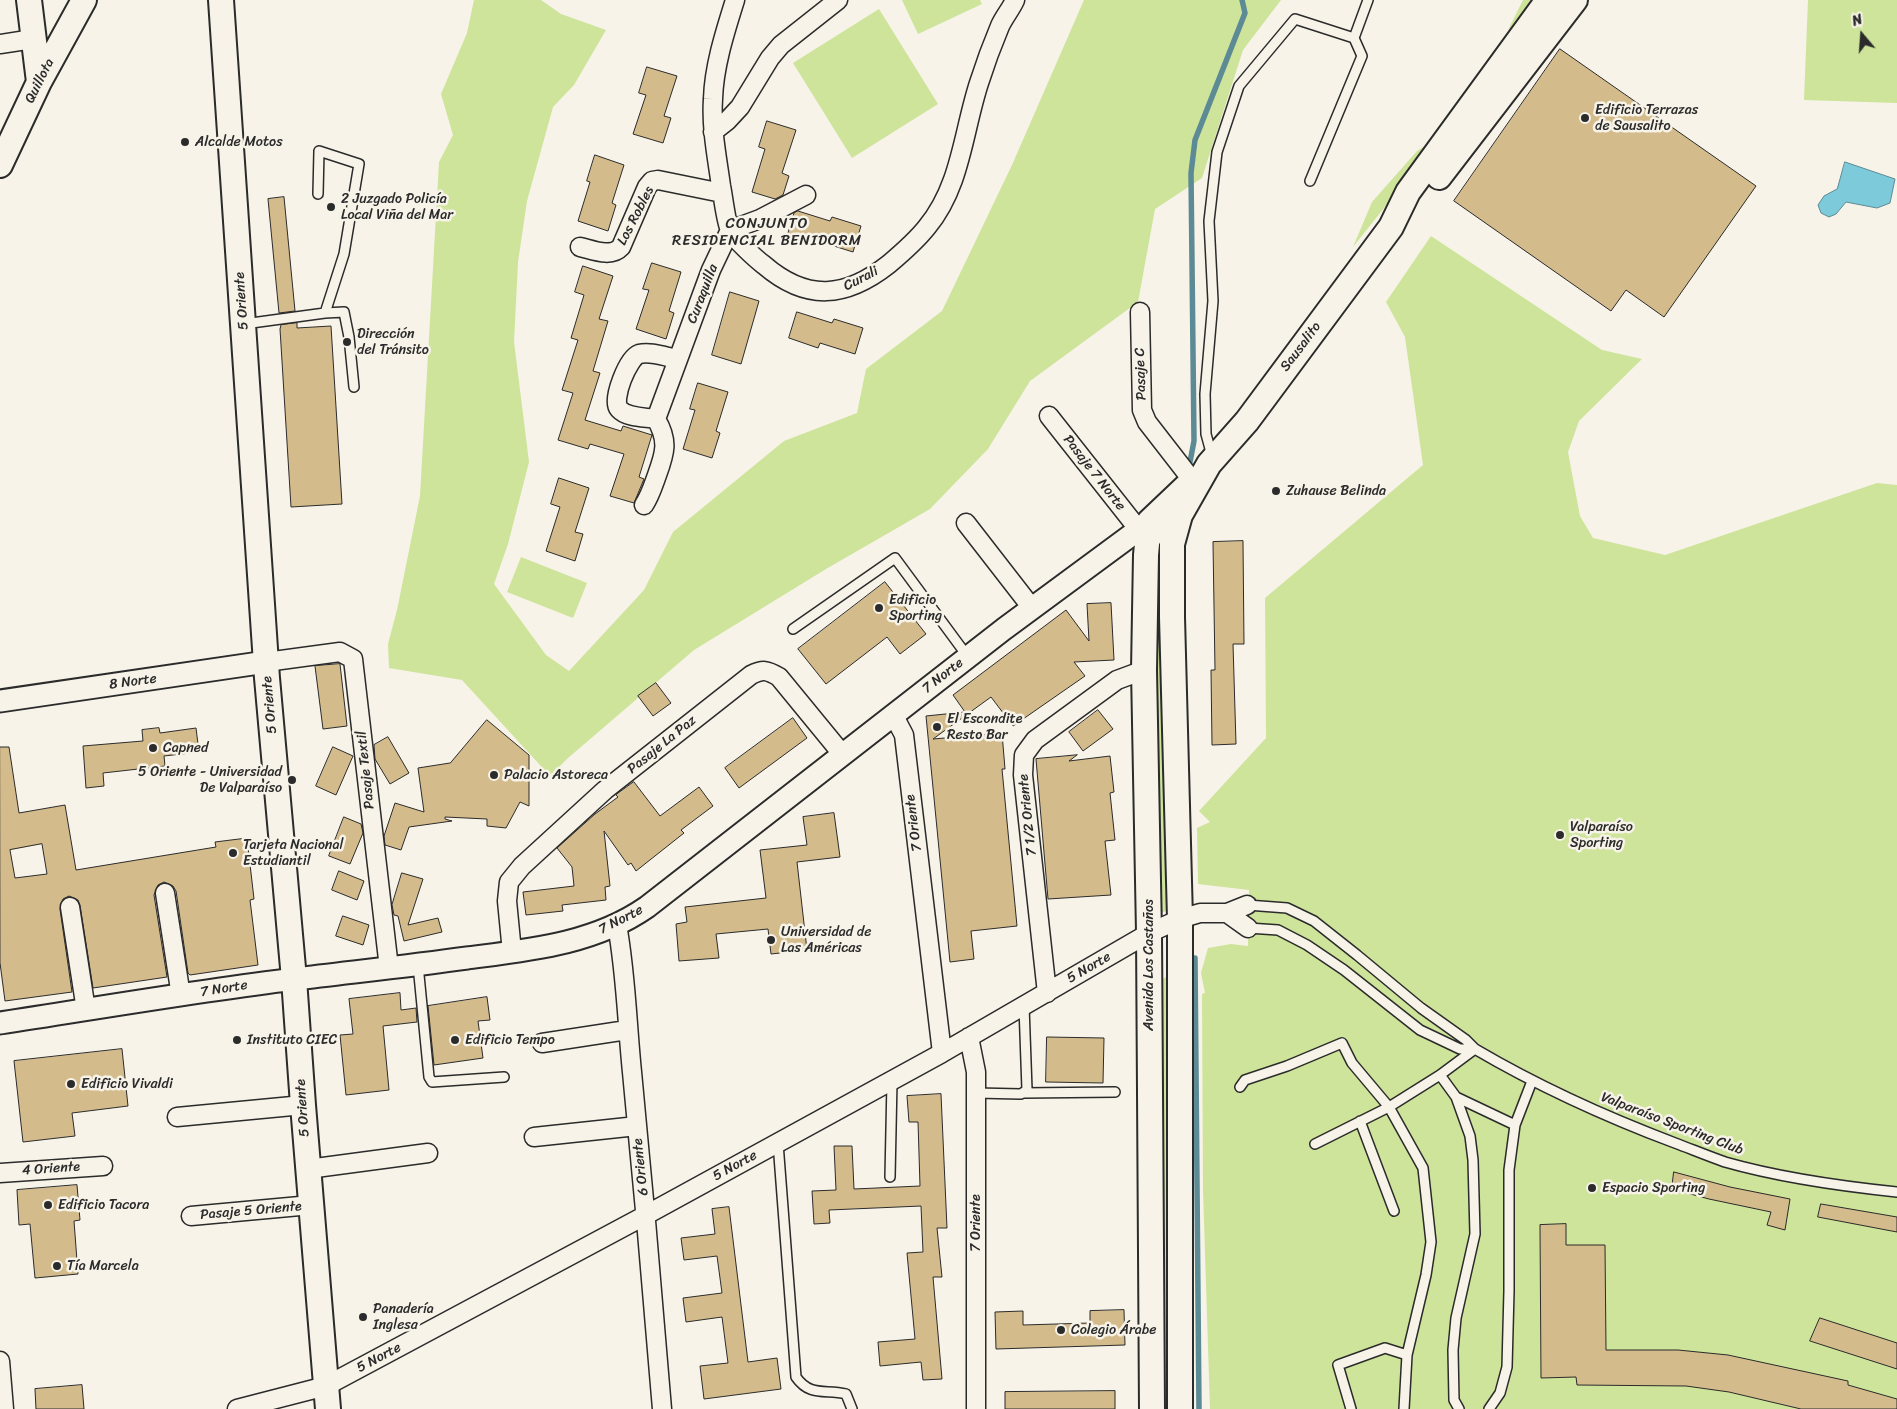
<!DOCTYPE html>
<html>
<head>
<meta charset="utf-8">
<style>
  body { margin:0 }
  #map { position:relative; width:1897px; height:1409px; overflow:hidden; background:#f7f3e8; font-family:Sriracha,sans-serif }
  canvas { display:block }
  .north { position:absolute; left:1837px; top:10px; width:50px; height:50px; -webkit-text-stroke:4px #f7f3e8; paint-order:stroke; rotate:342deg; font-size:14px; font-weight:700; line-height:20px; text-align:center; color:#2b2b2b }
  .north::after { content:''; display:block; margin:auto; width:18px; height:22px; background:#2b2b2b; clip-path:polygon(50% 0,100% 100%,50% 72%,0 100%) }
</style>
</head>
<body>
<div id="map">
<canvas width="1897" height="1409"></canvas>
<div class="north">N</div>
</div>
<script>
const context = document.querySelector('canvas').getContext('2d');
context.lineJoin = 'round';
function paint(path, color) { context.fillStyle = color; context.fill(path, 'evenodd'); }
function strokePath(path, color, width, dash) { context.strokeStyle = color; context.lineWidth = width; context.lineCap = dash ? 'butt' : 'round'; context.setLineDash(dash || []); context.stroke(path); }
function label(font, color, halo, rows, align = 'center') {
  context.font = font + ' Sriracha,sans-serif'; context.lineWidth = 5; context.setLineDash([]); context.textBaseline = 'middle'; context.strokeStyle = halo; context.fillStyle = color; for (const [text, x, y, turn = 0] of rows) {
    context.save(); context.translate(x, y); context.rotate((+turn || 0) * Math.PI / 180); context.textAlign = isNaN(turn) ? turn : align; if (halo) context.strokeText(text, 0, 0); context.fillText(text, 0, 0); context.restore();
  }
}
paint(new Path2D(`
  M 474,0 L 541,0 L 561,14 L 606,30 L 574,85 L 553,107 L 527,201 L 518,262 L 514,342 L 529,462 L 508,544 L 494,584 L 546,655 L 569,671 L 644,590 L 673,532 L 784,441 L 857,413 L 866,369 L 942,311 L 1012,165 L 1084,0 L 1281,0 L 1243,50 L 1202,178 L 1155,209 L 1138,302 L 1030,381 L 988,449 L 930,509 L 826,569 L 694,650 L 568,758 L 550,776 L 462,680 L 389,668 L 388,644 L 397,610 L 420,496 L 439,162 L 453,135 L 441,94 L 467,33 Z
  M 902,0 L 980,0 L 982,4 L 918,34 Z
  M 1523,0 L 1533,0 L 1521,18 L 1508,30 Z
  M 1808,0 L 1897,0 L 1897,103 L 1804,100 Z
  M 879,9 L 938,104 L 852,158 L 793,63 Z
  M 1433,141 L 1435,144 L 1353,247 L 1372,202 L 1417,151 Z
  M 1431,236 L 1602,350 L 1642,359 L 1579,421 L 1568,452 L 1580,516 L 1593,538 L 1665,555 L 1877,483 L 1897,485 L 1897,1409 L 1210,1409 L 1203,1190 L 1202,994 L 1205,993 L 1201,973 L 1208,948 L 1231,944 L 1248,946 L 1249,890 L 1198,884 L 1197,828 L 1210,822 L 1199,811 L 1266,738 L 1265,598 L 1423,465 L 1405,337 L 1386,302 Z
  M 521,557 L 587,583 L 573,618 L 507,592 Z
  M 1154,558 L 1163,560 L 1166,911 L 1157,914 Z
  M 1167,977 L 1171,1409 L 1161,1409 L 1158,980 Z`), '#cde49a');
const water = new Path2D(`
  M 1845,162 L 1895,179 L 1890,203 L 1877,208 L 1846,202 L 1836,214 L 1829,217 L 1821,213 L 1818,205 L 1824,196 L 1837,189 Z`);
paint(water, '#7dcadb');
strokePath(water, '#5c8a95', 1);
strokePath(new Path2D(`
  M 1190,462 L 1194,441 L 1191,173 L 1195,140 L 1245,13 L 1242,0
  M 1195,958 L 1199,1409`), '#5c8a95', 5.5);
const building = new Path2D(`
  M 1560,49 L 1756,186 L 1664,317 L 1626,290 L 1611,311 L 1454,201 Z
  M 647,67 L 677,76 L 664,116 L 671,118 L 663,143 L 633,134 L 646,95 L 639,93 Z
  M 767,121 L 796,130 L 782,173 L 789,176 L 783,195 L 775,199 L 752,192 L 765,149 L 759,147 Z
  M 595,155 L 624,165 L 612,203 L 616,205 L 608,231 L 578,221 L 590,182 L 587,181 Z
  M 284,197 L 295,311 L 279,313 L 268,199 Z
  M 798,211 L 830,221 L 832,217 L 861,226 L 853,252 L 818,241 L 816,245 L 787,236 L 794,213 Z
  M 652,263 L 681,272 L 669,311 L 674,313 L 666,339 L 636,329 L 649,290 L 643,289 Z
  M 583,266 L 613,276 L 599,319 L 608,321 L 593,371 L 600,373 L 585,420 L 621,431 L 623,426 L 652,435 L 639,477 L 644,479 L 634,503 L 610,496 L 624,454 L 590,444 L 588,449 L 558,440 L 573,393 L 562,390 L 578,340 L 571,338 L 584,295 L 575,292 Z
  M 730,292 L 759,301 L 741,364 L 712,355 Z
  M 797,312 L 832,323 L 834,319 L 863,328 L 855,354 L 820,343 L 818,348 L 789,338 Z
  M 297,323 L 297,328 L 331,326 L 342,504 L 291,507 L 280,329 L 281,325 Z
  M 698,383 L 728,392 L 716,431 L 720,433 L 712,458 L 683,449 L 695,410 L 690,409 Z
  M 559,478 L 589,488 L 575,532 L 583,534 L 575,561 L 546,551 L 560,507 L 551,504 Z
  M 1243,541 L 1244,644 L 1233,644 L 1236,744 L 1212,745 L 1211,670 L 1215,670 L 1213,542 Z
  M 885,582 L 926,634 L 900,654 L 887,637 L 826,684 L 798,649 Z
  M 1111,603 L 1114,660 L 1074,662 L 1085,676 L 1013,726 L 991,697 L 933,739 L 1002,733 L 1005,769 L 1002,769 L 1017,926 L 971,931 L 974,959 L 950,962 L 926,716 L 965,712 L 953,695 L 1066,610 L 1089,641 L 1087,604 Z
  M 340,664 L 347,726 L 323,729 L 315,666 Z
  M 656,683 L 671,703 L 653,716 L 638,696 Z
  M 1098,710 L 1113,729 L 1083,751 L 1069,732 Z
  M 793,718 L 807,738 L 739,788 L 725,768 Z
  M 487,720 L 529,755 L 529,806 L 520,802 L 506,828 L 487,826 L 487,819 L 445,817 L 445,819 L 452,821 L 409,827 L 401,850 L 385,845 L 384,836 L 395,803 L 424,812 L 418,768 L 450,763 Z
  M 159,728 L 160,733 L 196,728 L 199,752 L 164,756 L 165,766 L 103,773 L 104,786 L 86,788 L 83,746 L 143,741 L 142,730 Z
  M 388,737 L 409,773 L 390,784 L 375,759 L 374,745 Z
  M 0,747 L 9,747 L 19,813 L 65,805 L 76,870 L 216,847 L 215,842 L 247,838 L 254,899 L 250,900 L 258,965 L 190,975 L 188,973 L 176,891 L 173,886 L 164,882 L 158,885 L 154,895 L 167,977 L 93,988 L 80,905 L 78,900 L 69,896 L 63,899 L 60,909 L 72,992 L 5,1001 L 0,963 ZM 42,844 L 47,874 L 15,878 L 10,850 Z
  M 333,747 L 353,756 L 336,795 L 316,786 Z
  M 1077,755 L 1069,761 L 1110,756 L 1114,792 L 1110,793 L 1115,840 L 1105,841 L 1111,895 L 1048,899 L 1036,759 Z
  M 634,782 L 660,816 L 699,787 L 713,806 L 681,830 L 684,833 L 636,871 L 631,863 L 628,865 L 604,831 L 610,886 L 605,887 L 606,900 L 562,905 L 563,911 L 526,915 L 523,892 L 574,886 L 572,867 L 557,848 L 595,814 L 618,797 L 616,795 Z
  M 834,813 L 840,857 L 797,862 L 807,950 L 771,954 L 768,929 L 716,934 L 719,958 L 679,961 L 676,924 L 687,922 L 685,907 L 766,898 L 760,850 L 807,845 L 803,817 Z
  M 344,817 L 361,824 L 363,833 L 350,864 L 329,856 Z
  M 339,871 L 364,881 L 357,900 L 332,890 Z
  M 402,873 L 423,879 L 408,925 L 438,918 L 442,932 L 404,941 L 398,916 L 394,915 L 392,905 Z
  M 343,916 L 369,925 L 363,945 L 336,936 Z
  M 400,993 L 401,1010 L 416,1008 L 417,1022 L 383,1026 L 389,1090 L 346,1095 L 340,1035 L 353,1034 L 349,999 Z
  M 487,997 L 490,1020 L 478,1021 L 483,1058 L 434,1065 L 428,1006 Z
  M 1047,1037 L 1104,1038 L 1103,1083 L 1046,1082 Z
  M 122,1049 L 128,1106 L 72,1113 L 75,1136 L 23,1142 L 14,1061 Z
  M 941,1094 L 947,1228 L 937,1228 L 942,1277 L 933,1277 L 942,1379 L 923,1380 L 921,1362 L 880,1366 L 878,1342 L 915,1339 L 907,1253 L 923,1252 L 921,1206 L 829,1210 L 830,1223 L 814,1224 L 812,1191 L 836,1190 L 834,1146 L 852,1146 L 854,1189 L 920,1186 L 918,1122 L 909,1122 L 907,1096 Z
  M 1674,1172 L 1730,1187 L 1790,1199 L 1785,1230 L 1767,1225 L 1771,1212 L 1709,1199 L 1672,1189 Z
  M 77,1185 L 80,1220 L 74,1221 L 78,1274 L 35,1278 L 30,1224 L 19,1225 L 17,1190 Z
  M 1821,1204 L 1897,1217 L 1897,1232 L 1818,1217 Z
  M 729,1207 L 748,1362 L 777,1358 L 781,1389 L 704,1399 L 700,1366 L 728,1363 L 722,1317 L 686,1322 L 683,1298 L 722,1293 L 717,1256 L 684,1260 L 681,1238 L 715,1234 L 712,1209 Z
  M 1566,1224 L 1566,1245 L 1605,1245 L 1606,1350 L 1678,1350 L 1728,1355 L 1848,1381 L 1848,1385 L 1897,1399 L 1897,1409 L 1801,1409 L 1729,1392 L 1686,1386 L 1577,1385 L 1576,1377 L 1541,1378 L 1540,1225 Z
  M 1124,1310 L 1125,1345 L 996,1349 L 995,1312 L 1023,1311 L 1023,1325 L 1090,1323 L 1090,1311 Z
  M 1820,1318 L 1897,1343 L 1897,1369 L 1810,1341 Z
  M 82,1385 L 84,1409 L 36,1409 L 35,1389 Z
  M 1115,1391 L 1115,1409 L 1005,1409 L 1005,1392 Z`);
paint(building, '#d4bb8b');
strokePath(building, '#2b2b2b', 1);
const service = new Path2D(`
  M 1310,181 L 1362,56 L 1354,38
  M 325,313 L 344,312 L 349,337 L 354,387
  M 244,324 L 325,313 L 344,254 L 359,164 L 319,151 L 318,194
  M 1212,456 L 1206,434 L 1205,394 L 1213,301 L 1209,221 L 1217,152 L 1239,86 L 1295,19 L 1354,38 L 1368,0
  M 793,629 L 895,558 L 968,657
  M 1247,905 L 1287,908 L 1314,921 L 1357,955 L 1421,1008 L 1466,1040 L 1475,1049 L 1460,1049 L 1420,1030 L 1344,970 L 1307,945 L 1278,930 L 1248,928
  M 418,965 L 429,1077 L 432,1082 L 504,1077
  M 1440,1075 L 1456,1097 L 1515,1125
  M 1240,1087 L 1245,1080 L 1287,1066 L 1342,1043 L 1352,1063 L 1389,1107 L 1423,1168 L 1431,1242 L 1426,1275 L 1407,1355 L 1404,1409
  M 976,1093 L 1021,1094 L 1027,1090 L 1024,1006
  M 1024,1093 L 1115,1092
  M 1456,1097 L 1470,1136 L 1473,1160 L 1475,1234 L 1456,1318 L 1453,1350 L 1454,1400 L 1459,1409
  M 1360,1121 L 1394,1211
  M 778,1143 L 796,1377 C 810,1397 825,1389 846,1394 L 852,1409
  M 1315,1144 L 1389,1107 L 1440,1075 L 1475,1049 C 1538,1086 1606,1117 1675,1143 C 1691,1149 1708,1156 1725,1162 C 1781,1178 1839,1186 1897,1192
  M 890,1177 L 892,1081
  M 1351,1409 L 1338,1365 L 1385,1348 L 1407,1355
  M 1489,1409 L 1500,1393 L 1507,1367 L 1509,1291 L 1509,1170 L 1515,1125 L 1532,1081`);
const minor = new Path2D(`
  M 735,0 C 725,32 714,66 713,99 C 711,128 717,157 721,186 C 723,195 726,223 730,230 C 734,239 756,259 764,265 C 807,302 846,298 889,264 C 902,253 916,241 927,227 C 961,186 963,132 979,83 C 985,64 992,45 1000,26 C 1004,17 1011,9 1015,0
  M 0,44 L 33,39
  M 713,132 L 727,121 L 740,107 L 770,58 L 781,45 L 838,0
  M 580,247 C 593,250 611,258 621,247 L 647,187 L 652,181 L 658,180 L 722,193
  M 1140,312 L 1142,410 L 1147,422 L 1192,480
  M 1049,416 L 1139,530
  M 656,419 C 645,417 627,418 619,409 C 611,400 628,358 639,354 C 651,351 666,357 678,359
  M 644,505 C 650,496 653,486 657,475 C 665,453 669,441 656,419 L 711,270 L 730,230 L 760,219 L 806,195
  M 966,523 L 1032,608
  M 266,662 L 340,652 L 353,659 L 389,968
  M 893,714 L 904,735 L 942,1053
  M 165,893 L 181,996
  M 70,907 L 86,1010
  M 1227,913 L 1248,928
  M 617,925 C 626,973 627,1023 632,1072 C 643,1184 653,1297 662,1409
  M 512,952 L 507,901 L 509,882 L 522,866 L 605,790 L 751,675 C 763,669 767,670 779,677 L 843,755
  M 1047,993 L 1023,775 L 1024,755 L 1035,740 L 1117,680 L 1144,670
  M 969,1037 L 976,1072 L 976,1409
  M 542,1043 L 627,1030
  M 177,1117 L 303,1105
  M 534,1137 L 637,1126
  M 308,1169 L 428,1153
  M 0,1173 L 103,1166
  M 191,1216 L 311,1205
  M 0,1361 L 4,1409
  M 237,1409 L 326,1386 L 646,1215 L 942,1053 L 1149,933 L 1180,919 L 1200,913 L 1227,913 L 1247,905`);
const tertiary = new Path2D(`
  M 0,701 L 266,662
  M 0,1023 C 98,1008 196,991 295,979 C 352,972 410,966 467,958 C 529,950 594,944 647,907 L 1004,629 L 1149,522 L 1164,530 L 1172,544`);
const secondary = new Path2D(`
  M 29,0 L 39,82
  M 221,0 L 267,678 L 294,979 L 303,1105 L 328,1409
  M 0,165 L 39,82 L 84,0
  M 1439,177 L 1575,0
  M 1152,1409 L 1149,933 L 1144,670 L 1146,555 L 1149,522 L 1188,485
  M 1180,1409 L 1180,919 L 1172,617 L 1172,544 L 1180,515 L 1209,464 L 1247,421 L 1391,227 L 1408,192 L 1548,0`);
strokePath(service, '#2b2b2b', 12);
strokePath(minor, '#2b2b2b', 21);
strokePath(tertiary, '#2b2b2b', 25);
strokePath(secondary, '#2b2b2b', 28);
strokePath(service, '#f7f3e8', 9);
strokePath(minor, '#f7f3e8', 18);
strokePath(tertiary, '#f7f3e8', 21);
strokePath(secondary, '#f7f3e8', 24);
for (const [x, y, r, color] of [
  [1585,118,5,"#2b2b2b"],
  [185,142,5,"#2b2b2b"],
  [331,207,5,"#2b2b2b"],
  [347,342,5,"#2b2b2b"],
  [1276,491,5,"#2b2b2b"],
  [879,608,5,"#2b2b2b"],
  [937,727,5,"#2b2b2b"],
  [153,748,5,"#2b2b2b"],
  [494,775,5,"#2b2b2b"],
  [292,780,5,"#2b2b2b"],
  [1560,835,5,"#2b2b2b"],
  [233,853,5,"#2b2b2b"],
  [771,940,5,"#2b2b2b"],
  [237,1040,5,"#2b2b2b"],
  [455,1040,5,"#2b2b2b"],
  [71,1084,5,"#2b2b2b"],
  [1592,1188,5,"#2b2b2b"],
  [48,1205,5,"#2b2b2b"],
  [57,1266,5,"#2b2b2b"],
  [363,1317,5,"#2b2b2b"],
  [1061,1330,5,"#2b2b2b"]
]) { const dot = new Path2D(); dot.arc(x, y, r, 0, 2 * Math.PI); context.fillStyle = color; context.fill(dot); strokePath(dot, '#f7f3e8', 2); }
label('14px', '#2b2b2b', '#f7f3e8', [
  ["Quillota",40,81,-63],
  ["Los Robles",636,216,-63],
  ["Curali",861,279,-27],
  ["Curaquilla",703,294,-69],
  ["5 Oriente",242,301,-94],
  ["Sausalito",1301,347,-53],
  ["Pasaje C",1141,374,-92],
  ["Pasaje 7 Norte",1094,473,52],
  ["7 Norte",943,676,-38],
  ["8 Norte",133,682,-8],
  ["5 Oriente",270,705,-95],
  ["Pasaje La Paz",662,745,-39],
  ["Pasaje Textil",366,770,-96],
  ["7 1/2 Oriente",1028,815,-96],
  ["7 Oriente",914,823,-97],
  ["7 Norte",621,920,-27],
  ["Avenida Los Castaños",1149,965,-90],
  ["5 Norte",1089,968,-30],
  ["7 Norte",224,989,-9],
  ["5 Oriente",303,1108,-94],
  ["Valparaíso Sporting Club",1672,1124,21],
  ["5 Norte",735,1166,-29],
  ["6 Oriente",641,1167,-96],
  ["4 Oriente",51,1169,-4],
  ["Pasaje 5 Oriente",251,1211,-5],
  ["7 Oriente",976,1223,-90],
  ["5 Norte",379,1358,-28]
]);
label('14px', '#2b2b2b', '#f7f3e8', [
  ["Edificio Terrazas",1595,110],
  ["de Sausalito",1595,126],
  ["Alcalde Motos",195,142],
  ["2 Juzgado Policía",341,199],
  ["Local Viña del Mar",341,215],
  ["Dirección",357,334],
  ["del Tránsito",357,350],
  ["Zuhause Belinda",1286,491],
  ["Edificio",889,600],
  ["Sporting",889,616],
  ["El Escondite",947,719],
  ["Resto Bar",947,735],
  ["Capned",163,748],
  ["5 Oriente - Universidad",282,772,"right"],
  ["De Valparaíso",282,788,"right"],
  ["Palacio Astoreca",504,775],
  ["Valparaíso",1570,827],
  ["Sporting",1570,843],
  ["Tarjeta Nacional",243,845],
  ["Estudiantil",243,861],
  ["Universidad de",781,932],
  ["Las Américas",781,948],
  ["Instituto CIEC",247,1040],
  ["Edificio Tempo",465,1040],
  ["Edificio Vivaldi",81,1084],
  ["Espacio Sporting",1602,1188],
  ["Edificio Tacora",58,1205],
  ["Tía Marcela",67,1266],
  ["Panadería",373,1309],
  ["Inglesa",373,1325],
  ["Colegio Árabe",1071,1330]
], 'left');
context.letterSpacing = '1px';
label('15px', '#2b2b2b', '#f7f3e8', [
  ["CONJUNTO",767,224],
  ["RESIDENCIAL BENIDORM",767,241]
]);
context.letterSpacing = '0px';
</script>
</body>
</html>
